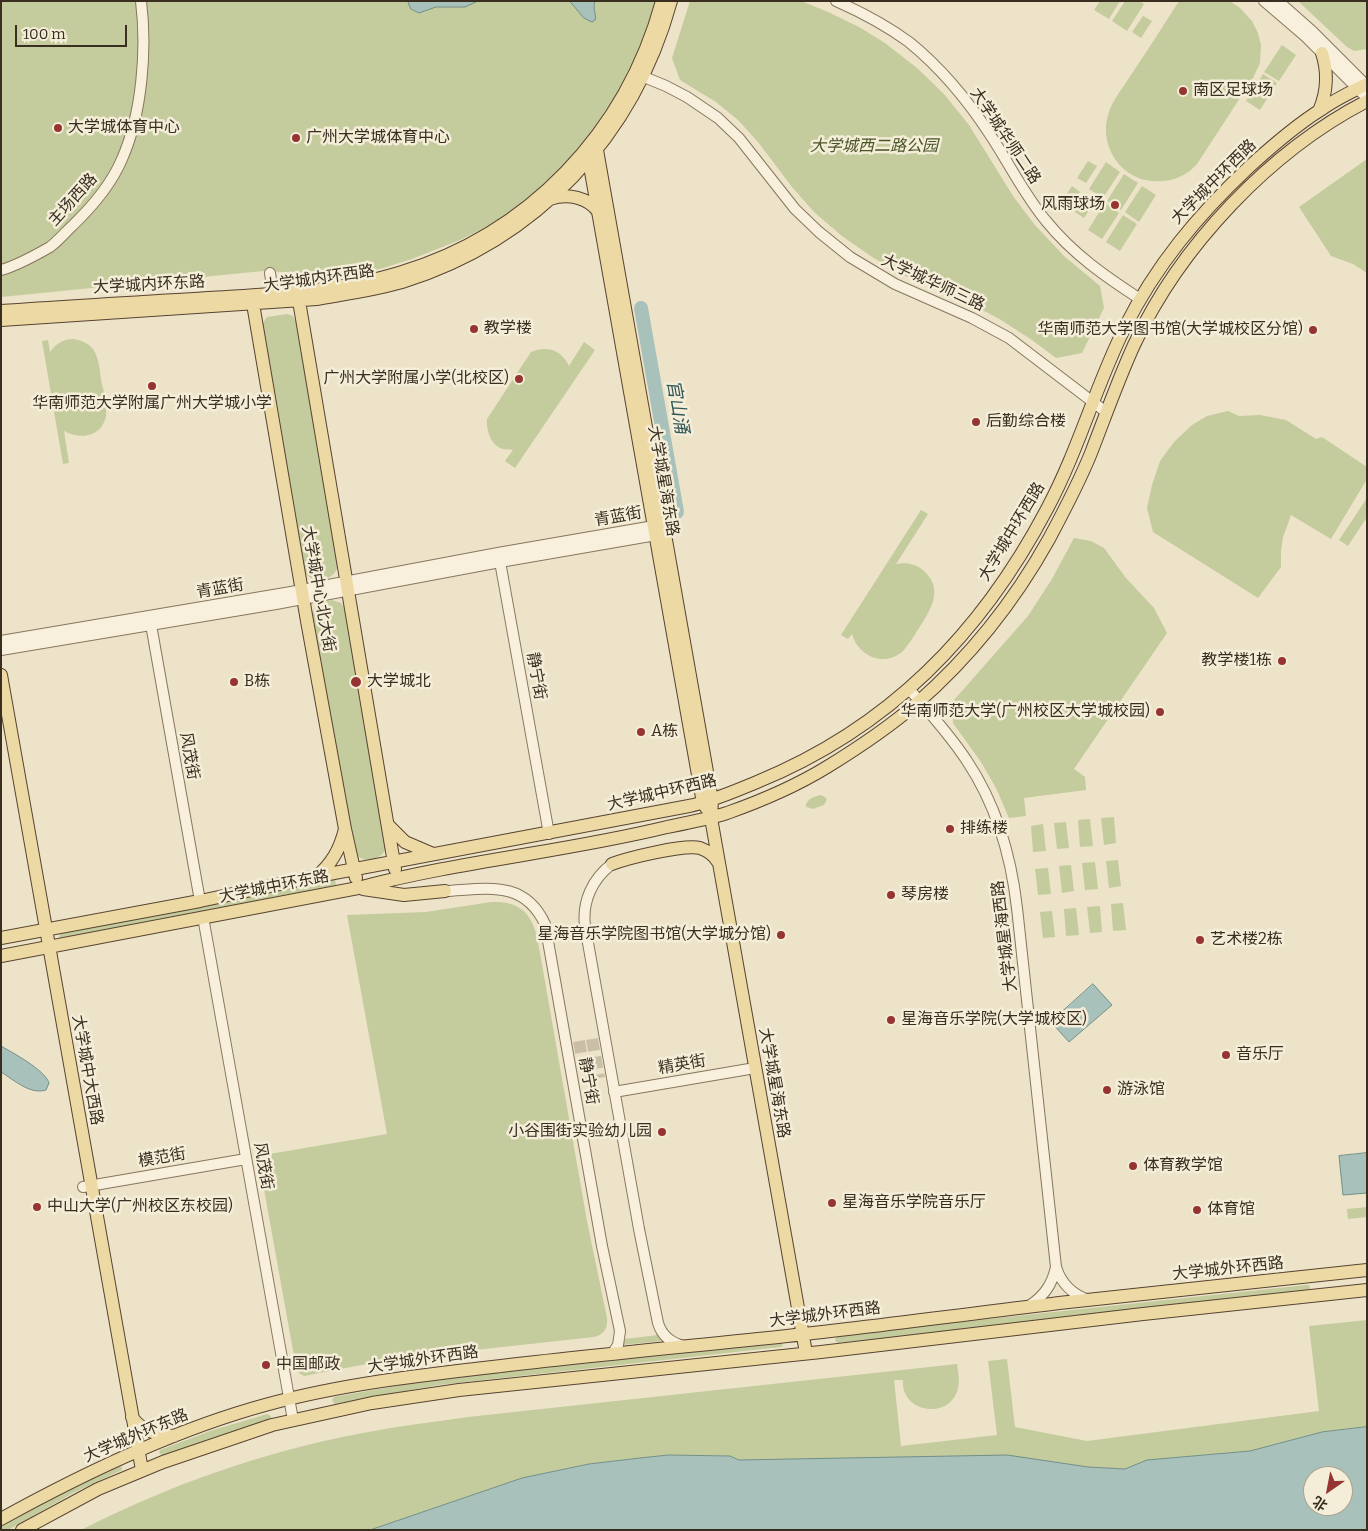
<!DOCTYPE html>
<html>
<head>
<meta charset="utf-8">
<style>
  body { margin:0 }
  #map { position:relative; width:1368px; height:1531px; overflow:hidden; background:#ede3c9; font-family:Bitter,"Noto Sans SC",serif }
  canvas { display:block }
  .frame { position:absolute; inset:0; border:2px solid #3a2e21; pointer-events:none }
  .north { position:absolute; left:1303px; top:1466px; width:50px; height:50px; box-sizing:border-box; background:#f4edd8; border:1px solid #aaa18f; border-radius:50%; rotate:213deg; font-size:14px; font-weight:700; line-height:20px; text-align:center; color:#3a2e21 }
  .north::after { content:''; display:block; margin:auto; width:18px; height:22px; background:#953431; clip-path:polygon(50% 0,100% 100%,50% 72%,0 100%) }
  .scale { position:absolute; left:15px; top:25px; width:112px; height:22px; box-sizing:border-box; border:2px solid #3a2e21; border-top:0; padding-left:6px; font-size:15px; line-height:18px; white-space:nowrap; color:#3a2e21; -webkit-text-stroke:4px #f4edd8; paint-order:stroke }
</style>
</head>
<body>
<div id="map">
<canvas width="1368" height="1531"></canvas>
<div class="frame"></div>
<div class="north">北</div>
<div class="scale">100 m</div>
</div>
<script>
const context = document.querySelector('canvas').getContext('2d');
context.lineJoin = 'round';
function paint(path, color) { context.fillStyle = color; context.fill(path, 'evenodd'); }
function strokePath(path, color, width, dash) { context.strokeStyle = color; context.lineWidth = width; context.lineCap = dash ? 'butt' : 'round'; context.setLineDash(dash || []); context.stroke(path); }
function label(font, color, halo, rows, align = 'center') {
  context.font = font + ' Bitter,"Noto Sans SC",serif'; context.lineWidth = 5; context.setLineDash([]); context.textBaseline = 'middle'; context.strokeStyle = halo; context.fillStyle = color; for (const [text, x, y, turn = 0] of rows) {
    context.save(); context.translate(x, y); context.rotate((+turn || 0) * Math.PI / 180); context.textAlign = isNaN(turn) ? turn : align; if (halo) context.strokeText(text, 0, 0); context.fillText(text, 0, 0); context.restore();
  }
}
paint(new Path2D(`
  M 1,1 L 656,1 L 647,38 L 602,124 L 556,181 L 510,215 L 460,240 L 412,259 L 380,269 L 345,275 L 263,271 L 1,297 Z
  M 690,1 L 801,1 L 828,12 L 859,27 L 885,43 L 917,68 L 944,94 L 969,125 L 1013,196 L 1034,224 L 1064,256 L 1100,286 L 1104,308 L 1082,353 L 1056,358 L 1032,340 L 1001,320 L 977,307 L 901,274 L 872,257 L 842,236 L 814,212 L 792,187 L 758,142 L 738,120 L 716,102 L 680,80 L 672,58 Z
  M 1100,1 L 1120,1 L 1109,19 L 1094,10 Z
  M 1125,1 L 1140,1 L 1144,4 L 1127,31 L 1112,21 Z
  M 1179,1 L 1231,2 L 1240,8 L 1252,21 L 1258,33 L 1261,45 L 1260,63 L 1253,78 L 1197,164 C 1184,179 1165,184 1145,180 C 1116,173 1100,142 1108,115 C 1112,100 1123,88 1131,75 C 1147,51 1163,26 1179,1 Z
  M 1298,1 L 1367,1 L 1367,49 L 1354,51 L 1347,47 Z
  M 1143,16 L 1152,21 L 1141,38 L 1132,32 Z
  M 1282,45 L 1296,55 L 1279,81 L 1264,72 Z
  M 1263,74 L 1277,83 L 1260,110 L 1246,101 Z
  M 1367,159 L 1367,273 L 1353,264 L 1331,256 L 1299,207 Z
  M 1088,161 L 1097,166 L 1086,183 L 1077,178 Z
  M 1106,162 L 1120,172 L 1103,198 L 1089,189 Z
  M 1124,174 L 1138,183 L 1121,210 L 1107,201 Z
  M 1072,186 L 1080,192 L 1069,208 L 1061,203 Z
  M 1142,186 L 1156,195 L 1139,222 L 1125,212 Z
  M 1086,195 L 1095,201 L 1084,218 L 1075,212 Z
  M 1105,203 L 1119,213 L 1102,239 L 1088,230 Z
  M 1123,215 L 1137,224 L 1120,251 L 1106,242 Z
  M 287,314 L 293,316 L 296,323 L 338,564 C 336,581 315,585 305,573 L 262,324 L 267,317 Z
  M 73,339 C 81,340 88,343 93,349 C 99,358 100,370 101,380 C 103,390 108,404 106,415 C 103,437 80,440 64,431 L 69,463 L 63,464 L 42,341 L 48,340 L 50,352 C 56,344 63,339 73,339 Z
  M 584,342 L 595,350 L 515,468 L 505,461 L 513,450 C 509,449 504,450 500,448 C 490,443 486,429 487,419 L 531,352 C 547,345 562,350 569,366 Z
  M 1228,411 L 1239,416 L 1260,415 L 1286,420 L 1316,439 L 1322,437 L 1367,467 L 1367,479 L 1331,539 L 1291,515 L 1283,537 L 1281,551 L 1281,567 L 1258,598 L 1153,532 L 1147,508 L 1152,485 L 1160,461 L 1174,442 L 1192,425 L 1207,416 Z
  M 1367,498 L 1367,517 L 1348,546 L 1339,540 Z
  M 921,510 L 928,514 L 896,564 C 907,562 917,564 925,572 C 944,590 930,611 919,628 C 914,636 909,644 903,651 C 884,668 858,656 852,634 L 848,639 L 841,635 Z
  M 1074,538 L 1091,541 L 1104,548 L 1126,578 L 1154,608 L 1167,633 L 1074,769 L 1085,777 L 1086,790 L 1024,798 L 1026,816 L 1009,818 L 996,788 L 981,762 L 953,723 L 954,700 L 1028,616 L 1052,579 Z
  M 332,600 L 341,603 L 345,609 L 386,849 C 381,860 364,864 355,854 L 312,616 C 313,604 322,602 332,600 Z
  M 821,795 L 825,797 L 827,799 L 824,805 L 813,809 L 806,807 L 806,804 C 809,798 815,796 821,795 Z
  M 1114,817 L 1116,843 L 1104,845 L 1101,818 Z
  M 1090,819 L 1093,846 L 1080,847 L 1078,820 Z
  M 1066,822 L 1069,848 L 1057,849 L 1054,823 Z
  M 1043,824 L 1046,851 L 1033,852 L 1031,826 Z
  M 1118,860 L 1121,886 L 1109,888 L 1106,861 Z
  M 1095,862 L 1098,889 L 1085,890 L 1082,863 Z
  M 1071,865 L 1074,891 L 1062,893 L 1059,866 Z
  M 1048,868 L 1051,894 L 1038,895 L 1035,869 Z
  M 335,879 L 336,885 L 279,896 L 249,904 L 60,939 L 59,937 L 61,933 Z
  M 491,902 C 518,901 530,911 537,936 L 587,1221 L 607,1318 C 608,1328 604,1335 594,1337 L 393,1359 L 304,1376 L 299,1373 L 296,1367 L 258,1156 L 387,1134 L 347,915 L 426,912 Z
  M 1123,903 L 1126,930 L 1113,931 L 1111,904 Z
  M 1100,906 L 1102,932 L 1090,933 L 1087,907 Z
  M 1076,908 L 1079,935 L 1066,936 L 1064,909 Z
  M 1052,911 L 1055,937 L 1043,938 L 1040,912 Z
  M 1367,1207 L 1367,1217 L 1348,1219 L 1347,1209 Z
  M 1306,1285 L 1309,1285 L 1310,1288 L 1310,1291 L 1307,1292 L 838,1343 L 835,1341 L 836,1337 L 838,1335 Z
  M 1367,1320 L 1367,1427 L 1322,1432 L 1250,1451 L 1147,1460 L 1125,1469 L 1088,1467 L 850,1459 L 738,1460 L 730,1456 L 668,1455 L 640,1458 L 589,1464 L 522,1478 L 370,1530 L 81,1530 C 169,1485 265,1451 363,1433 C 398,1426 433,1422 468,1417 L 957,1364 C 958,1372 960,1380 958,1388 C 951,1421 900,1413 903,1380 L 894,1380 L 901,1446 L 997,1435 L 988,1361 L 1007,1359 L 1015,1427 L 1087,1441 L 1319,1411 L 1309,1326 Z
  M 658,1335 L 662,1341 L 622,1345 L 624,1339 Z
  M 782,1343 L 783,1346 L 781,1347 L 439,1385 L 335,1404 L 333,1402 L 332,1400 L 334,1397 L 435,1379 Z
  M 267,1414 L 271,1416 L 271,1419 L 163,1456 L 159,1453 L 160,1450 L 210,1431 Z
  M 119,1466 L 122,1467 L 122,1470 L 75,1492 L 8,1530 L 1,1530 L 1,1526 L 67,1490 Z`), '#c4cb9d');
const water = new Path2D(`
  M 408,1 L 478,1 L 465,7 L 436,7 L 419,13 L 411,9 Z
  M 570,1 L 595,1 C 592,10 597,14 595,20 L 592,22 L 584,18 Z
  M 1093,984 L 1112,1005 L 1069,1042 L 1051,1022 Z
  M 1,1046 C 13,1053 45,1070 49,1083 L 46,1090 C 30,1095 14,1080 1,1072 Z
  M 1367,1153 L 1367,1193 L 1343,1195 L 1339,1156 Z
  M 1367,1427 L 1367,1530 L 370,1530 L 522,1478 L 589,1464 L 640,1458 L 668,1455 L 730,1456 L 739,1460 L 1007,1455 L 1088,1467 L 1125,1469 L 1147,1460 L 1250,1451 L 1322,1432 ZM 1313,1476 L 1343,1476 L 1343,1506 L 1313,1506 Z`);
paint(water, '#a9c1bb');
strokePath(water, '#709089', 1);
strokePath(new Path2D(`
  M 641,308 L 677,512`), '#a9c1bb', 14);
strokePath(new Path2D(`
  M 592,1039 L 599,1078
  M 579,1041 L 586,1081`), '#c9bfa7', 12, [12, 6]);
const minor = new Path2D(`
  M 836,1 C 861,12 887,26 909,42 C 941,68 969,102 991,136 C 1010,165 1025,196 1047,222 C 1073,254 1106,277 1140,299
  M 1264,1 L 1306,37 L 1367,98
  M 1278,1 L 1312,31 L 1367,86
  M 644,77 L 666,86 L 687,97 L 718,118 L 739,138 L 795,209 L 819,232 L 850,257 L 895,284 L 972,318 L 1009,338 L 1106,412
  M 1,270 C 16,266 36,255 50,247 C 58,241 65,233 72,226 C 92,207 111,185 122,159 C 142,114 147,50 141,1
  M 270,273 L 274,299
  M 499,556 L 549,834
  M 150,619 L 200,901
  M 1,641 L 291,592 L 498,553 L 631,530 L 654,526 L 661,528
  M 1,650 L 276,604 L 500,562 L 656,535 L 661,531
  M 909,689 C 929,712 950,735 967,761 C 997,806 1011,855 1017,908 L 1056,1267 C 1061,1283 1073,1295 1089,1300
  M 612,864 C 592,879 582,902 585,926 L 639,1229 L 658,1323 C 662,1336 671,1343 684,1346
  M 445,891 C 486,889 524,879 545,924 L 602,1246 L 620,1331 L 618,1345 L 612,1354
  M 203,917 L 293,1420
  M 614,1092 L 755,1068
  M 83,1187 L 246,1159
  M 1029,1306 C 1044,1296 1052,1285 1056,1267`);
const major = new Path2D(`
  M 1319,111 C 1327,93 1328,72 1322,53
  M 597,150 L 712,800 L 711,818 L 806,1353
  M 588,155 L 703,803 L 707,809
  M 550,199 C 567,193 589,197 599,213
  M 298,295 L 395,869
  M 252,298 L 307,621 L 345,829 L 356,878
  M 1,311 C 70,306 140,302 209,298 C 272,294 337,292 399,273 C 529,234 626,133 662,1
  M 1,320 L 317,299 C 345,294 374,290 402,282 C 537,240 634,136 671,1
  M 1,675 L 142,1470
  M 389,826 L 405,842 L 433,854
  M 612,864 C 628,858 684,844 700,848 C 708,851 714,855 718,862
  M 316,877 C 332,864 340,849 345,829
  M 363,889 L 404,895 L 445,891
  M 1,938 L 200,901 L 313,877 L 689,806 C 713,801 735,791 757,782 C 889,728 981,634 1047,509 C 1078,451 1095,388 1124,329 C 1156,265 1198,215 1249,167 C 1272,146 1296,125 1322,109 C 1336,99 1351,92 1367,84
  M 1,956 L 358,888 C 460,861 565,852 667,827 C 687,823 708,819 727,813 C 761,801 796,786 827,767 C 858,748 888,728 916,704 C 969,658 1015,600 1049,539 C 1064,511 1079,483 1091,453 C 1105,417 1118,380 1134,345 C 1180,246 1270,151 1367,101
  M 132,1417 C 141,1431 158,1435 174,1436
  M 1,1519 C 84,1473 174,1430 265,1405 C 342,1384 422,1375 501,1366 C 596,1355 692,1346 787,1336 C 878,1326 969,1314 1059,1303 C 1162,1292 1264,1281 1367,1270
  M 22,1530 L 98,1489 L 163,1462 L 272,1425 L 372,1403 L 459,1390 L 821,1352 L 1143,1314 L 1367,1290`);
strokePath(minor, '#88765e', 12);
strokePath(major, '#574432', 14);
strokePath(minor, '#f8f0dc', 10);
strokePath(major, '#edd9a3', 12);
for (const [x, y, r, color] of [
  [1183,91,5,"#953431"],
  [58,128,5,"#953431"],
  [296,138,5,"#953431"],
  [1115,205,5,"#953431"],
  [474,329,5,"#953431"],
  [1313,330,5,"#953431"],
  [519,379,5,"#953431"],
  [152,386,5,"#953431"],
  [976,422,5,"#953431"],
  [1282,661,5,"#953431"],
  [234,682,5,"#953431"],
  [356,682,6,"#953431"],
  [1160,712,5,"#953431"],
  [641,732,5,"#953431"],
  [950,829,5,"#953431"],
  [891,895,5,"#953431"],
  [781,935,5,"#953431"],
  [1200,940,5,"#953431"],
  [891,1020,5,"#953431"],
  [1226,1055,5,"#953431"],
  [1107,1090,5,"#953431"],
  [662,1132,5,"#953431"],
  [1133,1166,5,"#953431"],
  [832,1203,5,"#953431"],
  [37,1207,5,"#953431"],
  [1197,1210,5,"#953431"],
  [266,1365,5,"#953431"]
]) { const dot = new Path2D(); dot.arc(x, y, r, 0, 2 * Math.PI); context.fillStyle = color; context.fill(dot); strokePath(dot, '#f4edd8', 2); }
label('16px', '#3a2e21', '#f4edd8', [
  ["南区足球场",1193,91],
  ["大学城体育中心",68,128],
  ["广州大学城体育中心",306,138],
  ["风雨球场",1105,205,"right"],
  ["教学楼",484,329],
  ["华南师范大学图书馆(大学城校区分馆)",1303,330,"right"],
  ["广州大学附属小学(北校区)",509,379,"right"],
  ["华南师范大学附属广州大学城小学",152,404,"center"],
  ["后勤综合楼",986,422],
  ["教学楼1栋",1272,661,"right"],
  ["B栋",244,682],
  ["大学城北",367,682],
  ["华南师范大学(广州校区大学城校园)",1150,712,"right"],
  ["A栋",651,732],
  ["排练楼",960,829],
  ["琴房楼",901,895],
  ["星海音乐学院图书馆(大学城分馆)",771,935,"right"],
  ["艺术楼2栋",1210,940],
  ["星海音乐学院(大学城校区)",901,1020],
  ["音乐厅",1236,1055],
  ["游泳馆",1117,1090],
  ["小谷围街实验幼儿园",652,1132,"right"],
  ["体育教学馆",1143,1166],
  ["星海音乐学院音乐厅",842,1203],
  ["中山大学(广州校区东校园)",47,1207],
  ["体育馆",1207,1210],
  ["中国邮政",276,1365]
], 'left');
label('16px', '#3a2e21', '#f4edd8', [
  ["大学城华师二路",1005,136,56],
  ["大学城中环西路",1214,182,-45],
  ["主场西路",73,200,-48],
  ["大学城内环西路",319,279,-8],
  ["大学城华师三路",933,283,25],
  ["大学城内环东路",149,285,-3],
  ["大学城星海东路",663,481,80],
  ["青蓝街",618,517,-10],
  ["大学城中环西路",1012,532,-59],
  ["青蓝街",220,589,-10],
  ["大学城中心北大街",318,589,80],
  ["静宁街",536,676,80],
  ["风茂街",189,756,80],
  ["大学城中环西路",662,793,-13],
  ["大学城中环东路",274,887,-11],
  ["大学城星海西路",1005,936,-97],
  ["精英街",682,1065,-10],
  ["大学城中大西路",87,1070,80],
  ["静宁街",588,1081,80],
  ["大学城星海东路",774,1083,80],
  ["模范街",162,1158,-10],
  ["风茂街",263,1166,80],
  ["大学城外环西路",1228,1269,-6],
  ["大学城外环西路",825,1315,-7],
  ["大学城外环西路",423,1360,-8],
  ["大学城外环东路",136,1436,-23]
]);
label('italic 16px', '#485529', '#f4edd8', [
  ["大学城西二路公园",874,147]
]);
label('italic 18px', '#315857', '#f4edd8', [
  ["官山涌",677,407,80]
]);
</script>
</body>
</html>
